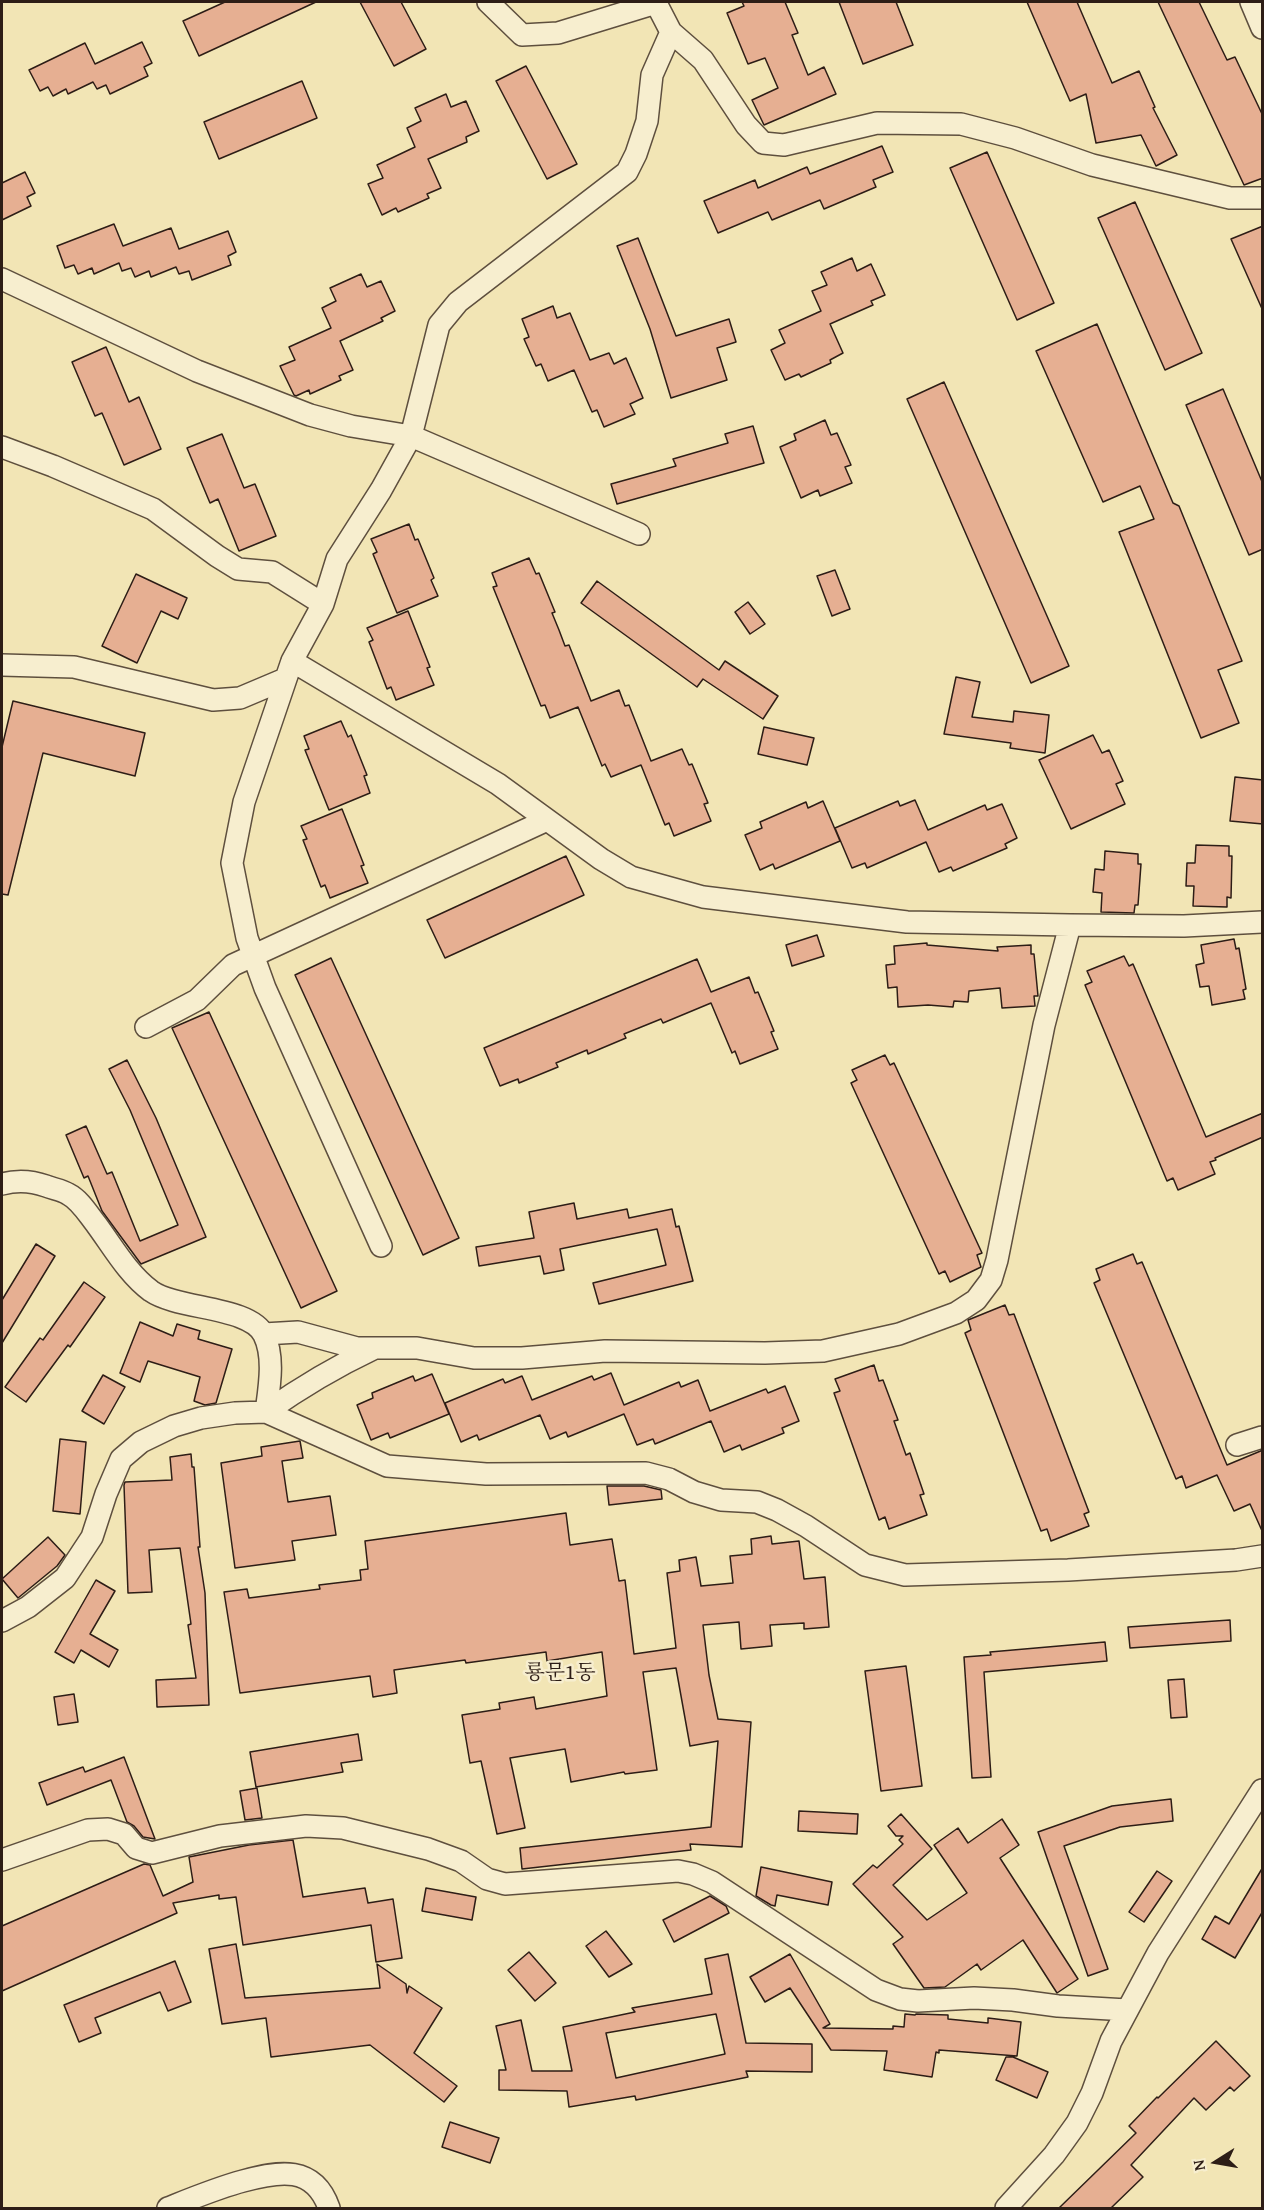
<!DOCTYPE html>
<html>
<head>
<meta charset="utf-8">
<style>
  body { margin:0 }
  #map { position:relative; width:1264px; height:2210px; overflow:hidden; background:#f2e5b5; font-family:"Gentium Book Plus",serif }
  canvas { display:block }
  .frame { position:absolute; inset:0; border:3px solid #2d1d16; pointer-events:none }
  .north { position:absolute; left:1186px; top:2132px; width:60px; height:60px; -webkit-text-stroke:4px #f7eecf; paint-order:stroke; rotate:259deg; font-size:16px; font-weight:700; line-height:24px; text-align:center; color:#2d1d16 }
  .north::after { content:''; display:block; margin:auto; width:21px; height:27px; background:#2d1d16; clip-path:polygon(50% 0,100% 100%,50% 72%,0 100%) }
</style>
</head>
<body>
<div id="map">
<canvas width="1264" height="2210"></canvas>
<div class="frame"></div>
<div class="north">N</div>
</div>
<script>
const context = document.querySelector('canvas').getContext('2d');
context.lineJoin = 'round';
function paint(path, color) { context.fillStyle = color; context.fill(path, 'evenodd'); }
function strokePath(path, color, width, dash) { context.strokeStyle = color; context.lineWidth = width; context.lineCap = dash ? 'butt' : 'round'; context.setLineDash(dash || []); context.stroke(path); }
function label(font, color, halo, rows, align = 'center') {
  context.font = font + ' "Gentium Book Plus","Noto Serif KR",serif'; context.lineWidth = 5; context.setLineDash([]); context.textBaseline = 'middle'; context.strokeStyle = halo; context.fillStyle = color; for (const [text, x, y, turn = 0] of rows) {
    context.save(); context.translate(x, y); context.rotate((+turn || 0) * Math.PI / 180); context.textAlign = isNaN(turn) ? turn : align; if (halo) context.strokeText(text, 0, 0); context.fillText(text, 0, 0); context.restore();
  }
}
const building = new Path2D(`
  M 225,2 L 316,2 L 199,56 L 183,21 Z
  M 360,2 L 401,2 L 426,49 L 394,66 Z
  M 742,2 L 785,2 L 798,33 L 792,35 L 808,75 L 824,67 L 836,94 L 764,125 L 752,100 L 778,88 L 765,58 L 748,64 L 727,13 L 744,6 Z
  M 839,2 L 896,2 L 913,45 L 863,64 Z
  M 1027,2 L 1077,2 L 1112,83 L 1139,71 L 1155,107 L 1153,108 L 1177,155 L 1156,166 L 1141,135 L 1096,143 L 1086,94 L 1070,101 Z
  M 1158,2 L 1199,2 L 1227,60 L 1235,57 L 1263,116 L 1263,178 L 1244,185 Z
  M 142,42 L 152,63 L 144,67 L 148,76 L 110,94 L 106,85 L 97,89 L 93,82 L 68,94 L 66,89 L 53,96 L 48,87 L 40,91 L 29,70 L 85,43 L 95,64 Z
  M 526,66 L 577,164 L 547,179 L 496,81 Z
  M 302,81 L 317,118 L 219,159 L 204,122 Z
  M 446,94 L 451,107 L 466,101 L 479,131 L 466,137 L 467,142 L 428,159 L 441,188 L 427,194 L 429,198 L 398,212 L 396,208 L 382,215 L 368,184 L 383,178 L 377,165 L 415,147 L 407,128 L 421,121 L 415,108 Z
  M 882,146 L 893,172 L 873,180 L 876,187 L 824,209 L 820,200 L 772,220 L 768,212 L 718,233 L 704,201 L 755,180 L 758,188 L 807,167 L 810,174 Z
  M 987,152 L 1054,303 L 1017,320 L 950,168 Z
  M 25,172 L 35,193 L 27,197 L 31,206 L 2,220 L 2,183 Z
  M 1135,202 L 1202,353 L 1165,370 L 1098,218 Z
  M 114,224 L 123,246 L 171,228 L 179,249 L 228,231 L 236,252 L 228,256 L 231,265 L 192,280 L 189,271 L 179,274 L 176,267 L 151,277 L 149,271 L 135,277 L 131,268 L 122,271 L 119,263 L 94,274 L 92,268 L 78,274 L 74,265 L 65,268 L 57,246 Z
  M 1263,226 L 1263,311 L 1231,239 Z
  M 638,238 L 676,336 L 729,319 L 736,342 L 717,348 L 727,380 L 671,398 L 650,329 L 617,246 Z
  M 852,258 L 857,271 L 871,264 L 885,295 L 871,301 L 873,305 L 830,324 L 843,353 L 830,360 L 831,363 L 801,377 L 799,374 L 785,380 L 771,350 L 785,343 L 779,330 L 821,311 L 812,291 L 827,285 L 821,272 Z
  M 361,274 L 367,287 L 381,281 L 395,311 L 381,318 L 383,321 L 340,341 L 353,370 L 339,376 L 341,380 L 310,394 L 309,390 L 296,396 L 294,395 L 280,366 L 295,360 L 289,347 L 331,328 L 322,308 L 336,301 L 330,288 Z
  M 553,306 L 557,318 L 570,313 L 590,360 L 609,353 L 614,364 L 626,358 L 643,398 L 630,404 L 635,414 L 604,427 L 597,410 L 592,412 L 574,370 L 548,381 L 541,364 L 536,366 L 524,339 L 529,337 L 522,319 Z
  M 1097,324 L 1173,503 L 1179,506 L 1242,661 L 1218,670 L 1239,723 L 1201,738 L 1119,532 L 1154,519 L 1140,486 L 1103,502 L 1036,351 Z
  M 106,347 L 129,402 L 139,397 L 161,449 L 124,465 L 102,413 L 95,416 L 72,362 Z
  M 944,382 L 1069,666 L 1031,683 L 907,399 Z
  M 1223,389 L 1263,484 L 1263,549 L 1249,555 L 1186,405 Z
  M 825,420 L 831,435 L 837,433 L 851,465 L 845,467 L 852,483 L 820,496 L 818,490 L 801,498 L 780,447 L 796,440 L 794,434 Z
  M 753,426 L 764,463 L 617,504 L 611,484 L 676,466 L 673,459 L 728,443 L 725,434 Z
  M 222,434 L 244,488 L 255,484 L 276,536 L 239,551 L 218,499 L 210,503 L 187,448 Z
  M 409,524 L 415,540 L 418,539 L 434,578 L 431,580 L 438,596 L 397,613 L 373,554 L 377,552 L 371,539 Z
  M 529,558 L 536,574 L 539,573 L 555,612 L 552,613 L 559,630 L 565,646 L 569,645 L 591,701 L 619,690 L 625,706 L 629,705 L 651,761 L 682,749 L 689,765 L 692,764 L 708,803 L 704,804 L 711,821 L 674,836 L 669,823 L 665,825 L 641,765 L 611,777 L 605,764 L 602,766 L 578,707 L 550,718 L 545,705 L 541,706 L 493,587 L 497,586 L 492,573 Z
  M 835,570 L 850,609 L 832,616 L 817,576 Z
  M 136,574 L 187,598 L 178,619 L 161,611 L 137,663 L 102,646 Z
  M 597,581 L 719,670 L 725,661 L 778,696 L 763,719 L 703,679 L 697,687 L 581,603 Z
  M 748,602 L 765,624 L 750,634 L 735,612 Z
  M 408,611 L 430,667 L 427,668 L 434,685 L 396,700 L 391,687 L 387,689 L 369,642 L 373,640 L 367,628 Z
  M 956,677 L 980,682 L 972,717 L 1013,722 L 1014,711 L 1049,715 L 1045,753 L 1010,748 L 1011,743 L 944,734 Z
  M 13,701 L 145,733 L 135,776 L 43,753 L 8,895 L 2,894 L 2,747 Z
  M 341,721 L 348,737 L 351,735 L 367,775 L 364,776 L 370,793 L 329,810 L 305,750 L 309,749 L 304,736 Z
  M 764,727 L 814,738 L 807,765 L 758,754 Z
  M 1093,735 L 1102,753 L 1109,750 L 1123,781 L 1116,784 L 1125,804 L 1071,829 L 1039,760 Z
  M 1235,777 L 1263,780 L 1263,824 L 1230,821 Z
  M 915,800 L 928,830 L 985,805 L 987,810 L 1002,804 L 1017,838 L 1005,844 L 1007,848 L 953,871 L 951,867 L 939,872 L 926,842 L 867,868 L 865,863 L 852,868 L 835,828 L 898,801 L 900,806 Z
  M 823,801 L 840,841 L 775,869 L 773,864 L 760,870 L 745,835 L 762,828 L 760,822 L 806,802 L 808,808 Z
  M 342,809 L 364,865 L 361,866 L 368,883 L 330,898 L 325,885 L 321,887 L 303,840 L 307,839 L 301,826 Z
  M 1196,845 L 1229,846 L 1229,856 L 1232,856 L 1231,898 L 1227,897 L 1227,907 L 1193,906 L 1194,886 L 1186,886 L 1187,863 L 1195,863 Z
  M 1105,851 L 1138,854 L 1138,864 L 1141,864 L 1138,905 L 1135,905 L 1134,913 L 1101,912 L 1102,893 L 1093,892 L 1095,869 L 1104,870 Z
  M 566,856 L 584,895 L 445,958 L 427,920 Z
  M 817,935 L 824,956 L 792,966 L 786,945 Z
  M 1234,939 L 1236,949 L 1239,948 L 1246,989 L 1243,990 L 1245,999 L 1212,1005 L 1209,986 L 1200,987 L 1196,965 L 1204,963 L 1201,945 Z
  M 927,943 L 927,945 L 998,951 L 997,947 L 1031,945 L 1031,954 L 1034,954 L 1038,996 L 1034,996 L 1035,1006 L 1002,1008 L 1000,988 L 969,991 L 968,1002 L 954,1001 L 953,1007 L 928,1005 L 898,1007 L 897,987 L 888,988 L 886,965 L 895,964 L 894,946 Z
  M 1124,956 L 1129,966 L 1133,964 L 1206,1137 L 1263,1113 L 1263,1137 L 1215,1158 L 1216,1160 L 1210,1162 L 1215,1174 L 1178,1190 L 1173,1178 L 1167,1181 L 1085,985 L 1092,982 L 1087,971 Z
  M 331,958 L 459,1238 L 423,1255 L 295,975 Z
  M 697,959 L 711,992 L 749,977 L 755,993 L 758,992 L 774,1031 L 771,1032 L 778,1049 L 740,1064 L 735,1051 L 732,1053 L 711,1003 L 663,1023 L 661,1019 L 624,1034 L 626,1038 L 588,1054 L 587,1050 L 556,1063 L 558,1067 L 519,1083 L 518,1079 L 500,1086 L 484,1048 Z
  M 209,1012 L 337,1291 L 301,1308 L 172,1028 Z
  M 885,1055 L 890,1065 L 894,1063 L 982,1253 L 977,1255 L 981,1267 L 950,1282 L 945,1271 L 939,1274 L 851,1083 L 857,1080 L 852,1070 Z
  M 127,1060 L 156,1118 L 206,1237 L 141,1264 L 102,1211 L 88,1176 L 84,1178 L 66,1135 L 86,1126 L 107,1174 L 112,1172 L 140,1241 L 178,1225 L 130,1110 L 109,1069 Z
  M 574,1203 L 577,1219 L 627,1209 L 629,1218 L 672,1209 L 676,1227 L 679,1226 L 693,1281 L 599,1304 L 593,1283 L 666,1265 L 657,1229 L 560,1249 L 564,1270 L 544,1274 L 540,1256 L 479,1266 L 476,1247 L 534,1238 L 529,1212 Z
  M 36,1244 L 55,1256 L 2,1343 L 2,1300 Z
  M 1133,1254 L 1137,1264 L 1142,1262 L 1227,1465 L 1263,1450 L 1263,1533 L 1250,1504 L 1234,1511 L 1217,1475 L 1186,1488 L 1182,1476 L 1176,1479 L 1094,1283 L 1100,1280 L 1096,1269 Z
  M 84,1282 L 105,1297 L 70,1347 L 68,1345 L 26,1402 L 5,1387 L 40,1338 L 43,1340 Z
  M 1005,1305 L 1009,1315 L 1014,1314 L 1089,1512 L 1084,1514 L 1089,1526 L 1051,1541 L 1047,1529 L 1041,1531 L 965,1333 L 971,1330 L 968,1320 Z
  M 140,1322 L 173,1336 L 177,1324 L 200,1331 L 198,1339 L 232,1349 L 216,1403 L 205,1405 L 194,1401 L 200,1377 L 148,1361 L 140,1382 L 120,1373 Z
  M 874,1365 L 879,1381 L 883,1380 L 898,1420 L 894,1421 L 906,1455 L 910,1453 L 924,1494 L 920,1495 L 927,1515 L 889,1529 L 885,1517 L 879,1520 L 834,1393 L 840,1391 L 835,1379 Z
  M 611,1373 L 624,1405 L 679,1382 L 681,1387 L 698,1380 L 710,1411 L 766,1389 L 768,1393 L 785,1386 L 799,1421 L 782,1428 L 784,1433 L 742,1450 L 740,1445 L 724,1452 L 711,1421 L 655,1444 L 653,1439 L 637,1445 L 624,1414 L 568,1437 L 566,1432 L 550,1439 L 540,1415 L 479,1440 L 477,1435 L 461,1442 L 445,1403 L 503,1379 L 505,1383 L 522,1376 L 532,1400 L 592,1376 L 594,1380 Z
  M 432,1374 L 449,1414 L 390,1438 L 388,1433 L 371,1440 L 357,1405 L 373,1398 L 372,1393 L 413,1376 L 415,1381 Z
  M 103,1375 L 125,1387 L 104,1424 L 82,1411 Z
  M 60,1439 L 86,1442 L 80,1514 L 53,1511 Z
  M 300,1441 L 303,1458 L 282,1461 L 288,1502 L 330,1496 L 336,1535 L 292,1541 L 295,1560 L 235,1568 L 221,1463 L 262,1456 L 261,1447 Z
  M 191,1454 L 192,1467 L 194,1467 L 200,1547 L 198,1547 L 205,1593 L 209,1705 L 157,1707 L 156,1680 L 196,1678 L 188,1625 L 191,1624 L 180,1548 L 149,1550 L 152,1592 L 128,1593 L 124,1485 L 125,1482 L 172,1480 L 170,1457 Z
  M 607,1486 L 644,1486 L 661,1490 L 662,1499 L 609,1505 Z
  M 566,1513 L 570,1545 L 612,1539 L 619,1581 L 625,1580 L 634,1654 L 676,1648 L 667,1573 L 680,1571 L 679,1560 L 696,1557 L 701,1586 L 733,1583 L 730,1556 L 752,1554 L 751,1539 L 771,1536 L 772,1544 L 799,1541 L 804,1579 L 825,1577 L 829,1627 L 804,1629 L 804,1623 L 770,1625 L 772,1646 L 741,1649 L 739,1622 L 703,1625 L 709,1675 L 718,1719 L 751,1722 L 742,1847 L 690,1844 L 691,1850 L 522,1869 L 520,1848 L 711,1827 L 718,1741 L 690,1746 L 676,1668 L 643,1672 L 657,1770 L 625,1774 L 624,1772 L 571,1782 L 565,1749 L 510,1758 L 525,1828 L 497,1834 L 481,1761 L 470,1763 L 462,1715 L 500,1709 L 499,1703 L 534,1697 L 536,1709 L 607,1696 L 602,1652 L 547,1661 L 546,1652 L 466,1663 L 465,1660 L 394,1670 L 397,1693 L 373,1697 L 370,1676 L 240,1693 L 224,1592 L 247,1589 L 249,1598 L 320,1589 L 319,1585 L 361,1580 L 360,1570 L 368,1569 L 365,1541 Z
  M 48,1537 L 65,1555 L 57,1566 L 18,1598 L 2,1579 Z
  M 96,1580 L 115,1591 L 90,1634 L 118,1650 L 109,1667 L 81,1650 L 74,1663 L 55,1652 Z
  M 1230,1620 L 1231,1641 L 1130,1648 L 1128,1627 Z
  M 1105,1642 L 1107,1661 L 984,1672 L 991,1777 L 972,1778 L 964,1657 L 991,1655 L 990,1652 Z
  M 906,1666 L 922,1786 L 881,1791 L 865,1671 Z
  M 1184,1679 L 1187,1717 L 1171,1718 L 1168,1680 Z
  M 74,1694 L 78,1722 L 58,1725 L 54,1697 Z
  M 358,1734 L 362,1760 L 341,1763 L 343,1772 L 256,1787 L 250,1752 Z
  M 124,1757 L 155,1839 L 143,1837 L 134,1826 L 127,1822 L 111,1780 L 47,1805 L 39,1783 L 83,1767 L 85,1772 Z
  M 257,1788 L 262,1818 L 245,1820 L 240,1791 Z
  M 1171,1799 L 1173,1821 L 1120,1827 L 1064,1846 L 1108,1969 L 1088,1976 L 1038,1832 L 1112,1806 Z
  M 799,1811 L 858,1814 L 857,1834 L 798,1831 Z
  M 901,1814 L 932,1849 L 893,1885 L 927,1920 L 967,1893 L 934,1845 L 958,1828 L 968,1843 L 1002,1819 L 1019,1845 L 1000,1858 L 1078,1979 L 1057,1993 L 1023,1940 L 981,1970 L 977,1964 L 945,1987 L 924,1988 L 893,1944 L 903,1937 L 853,1884 L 873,1865 L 877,1868 L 903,1844 L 899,1840 L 903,1836 L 896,1836 L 888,1826 Z
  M 293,1840 L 303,1897 L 365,1888 L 368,1903 L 393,1899 L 402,1958 L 376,1962 L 371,1925 L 243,1945 L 236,1897 L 219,1899 L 219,1895 L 173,1903 L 177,1913 L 2,1991 L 2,1926 L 144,1864 L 150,1865 L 163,1896 L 193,1882 L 189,1857 L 249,1845 Z
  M 761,1867 L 832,1882 L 828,1905 L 777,1895 L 775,1906 L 771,1905 L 756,1896 Z
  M 1263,1867 L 1263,1911 L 1235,1958 L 1202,1939 L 1215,1916 L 1229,1924 Z
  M 1157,1871 L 1172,1881 L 1144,1922 L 1129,1912 Z
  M 426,1888 L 476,1897 L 472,1920 L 422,1911 Z
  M 710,1896 L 726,1906 L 729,1913 L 674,1942 L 663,1920 Z
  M 606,1931 L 632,1964 L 609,1977 L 586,1946 Z
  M 236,1944 L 245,1998 L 380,1988 L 377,1964 L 406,1984 L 407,1993 L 409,1986 L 442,2008 L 414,2053 L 457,2086 L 444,2102 L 370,2045 L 271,2057 L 266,2018 L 222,2024 L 209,1949 Z
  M 529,1952 L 556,1983 L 535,2001 L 508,1970 Z
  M 728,1954 L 746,2043 L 812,2044 L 812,2072 L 746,2071 L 748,2077 L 636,2100 L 635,2096 L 569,2107 L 567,2091 L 499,2090 L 499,2070 L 506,2070 L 496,2026 L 521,2020 L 532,2071 L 572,2071 L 563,2027 L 635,2012 L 632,2008 L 712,1994 L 705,1959 ZM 716,2014 L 725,2054 L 616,2078 L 606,2033 Z
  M 790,1954 L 830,2024 L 823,2028 L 893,2029 L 893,2026 L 904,2027 L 905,2014 L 915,2015 L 916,2014 L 948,2015 L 948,2019 L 988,2023 L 988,2018 L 1021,2022 L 1017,2056 L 939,2050 L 939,2053 L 936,2052 L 932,2077 L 884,2070 L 887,2051 L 831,2050 L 790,1988 L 765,2002 L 750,1977 Z
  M 175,1961 L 191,2002 L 168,2011 L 160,1992 L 95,2018 L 101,2033 L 79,2042 L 64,2005 Z
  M 1216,2041 L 1250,2076 L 1234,2091 L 1230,2087 L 1206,2110 L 1194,2098 L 1131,2165 L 1143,2177 L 1111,2208 L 1059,2208 L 1136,2133 L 1129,2126 L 1157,2097 L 1158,2098 Z
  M 1006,2057 L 1013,2057 L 1048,2072 L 1037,2098 L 996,2080 Z
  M 450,2122 L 499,2138 L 490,2163 L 442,2147 Z`);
paint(building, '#e6af92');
strokePath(building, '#2d1d16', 1.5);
const minor = new Path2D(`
  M 488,2 L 522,35 L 558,33 L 656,3 L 671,32 L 703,60 L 746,125 L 763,143 L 784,145 L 877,123 L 961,124 L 1015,138 L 1092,165 L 1230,198 L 1262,198
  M 1251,2 L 1262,28
  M 2,279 L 197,371 L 310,415 L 351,426 L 411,436 L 639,534
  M 2,447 L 53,466 L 153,509 L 217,556 L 238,569 L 272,572 L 323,604
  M 292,661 L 498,784 L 601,859 L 631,877 L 703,897 L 907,922 L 1070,925 L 1184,926 L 1262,922
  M 2,665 L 74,667 L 213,700 L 240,698 L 285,679
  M 146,1027 L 197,1000 L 233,965 L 547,820
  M 2,1184 C 17,1180 32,1181 46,1186 C 53,1189 62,1190 68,1194 C 80,1200 88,1214 96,1224 C 113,1247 128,1274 151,1291 C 178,1310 250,1306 264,1335 C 275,1357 269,1389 266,1412
  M 381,1246 L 265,988 L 247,938 L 232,863 L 244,802 L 292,661 L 323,604 L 337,559 L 381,490 L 411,436 L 439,325 L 458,302 L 627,172 L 636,154 L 647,121 L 652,75 L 671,32
  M 264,1334 L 298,1332 L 357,1348 L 417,1348 L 474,1358 L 522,1358 L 605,1351 L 765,1353 L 823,1351 L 899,1334 L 956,1313 L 976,1300 L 991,1280 L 997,1260 L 1044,1025 L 1070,925
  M 266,1412 C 300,1388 335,1367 373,1349
  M 1237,1445 L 1262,1437
  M 2,1621 L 28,1607 L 65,1578 L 92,1537 L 106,1494 L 121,1459 L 141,1442 L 174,1426 L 201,1418 L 235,1413 L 266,1412 L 387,1466 L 486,1474 L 646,1473 L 669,1479 L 694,1492 L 721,1500 L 757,1502 L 777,1510 L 806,1526 L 865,1565 L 905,1575 L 1068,1570 L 1236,1560 L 1262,1556
  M 2,1860 L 88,1830 L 108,1829 L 124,1834 L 136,1848 L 152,1853 L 220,1836 L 306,1826 L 343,1828 L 428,1849 L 461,1861 L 487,1879 L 505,1884 L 678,1871 L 693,1874 L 712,1882 L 876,1990 L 900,1999 L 918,2001 L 974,1998 L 1013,2000 L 1058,2006 L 1127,2010
  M 168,2208 C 193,2198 217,2188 243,2181 C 279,2171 314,2165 329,2208
  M 1006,2208 L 1054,2155 L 1077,2123 L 1092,2093 L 1111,2041 L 1158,1953 L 1262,1790`);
strokePath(minor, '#5e4f3e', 24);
strokePath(minor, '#f7eecf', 21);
label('21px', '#2d1d16', '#f7eecf', [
  ["룡문1동",560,1674]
]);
</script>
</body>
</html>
